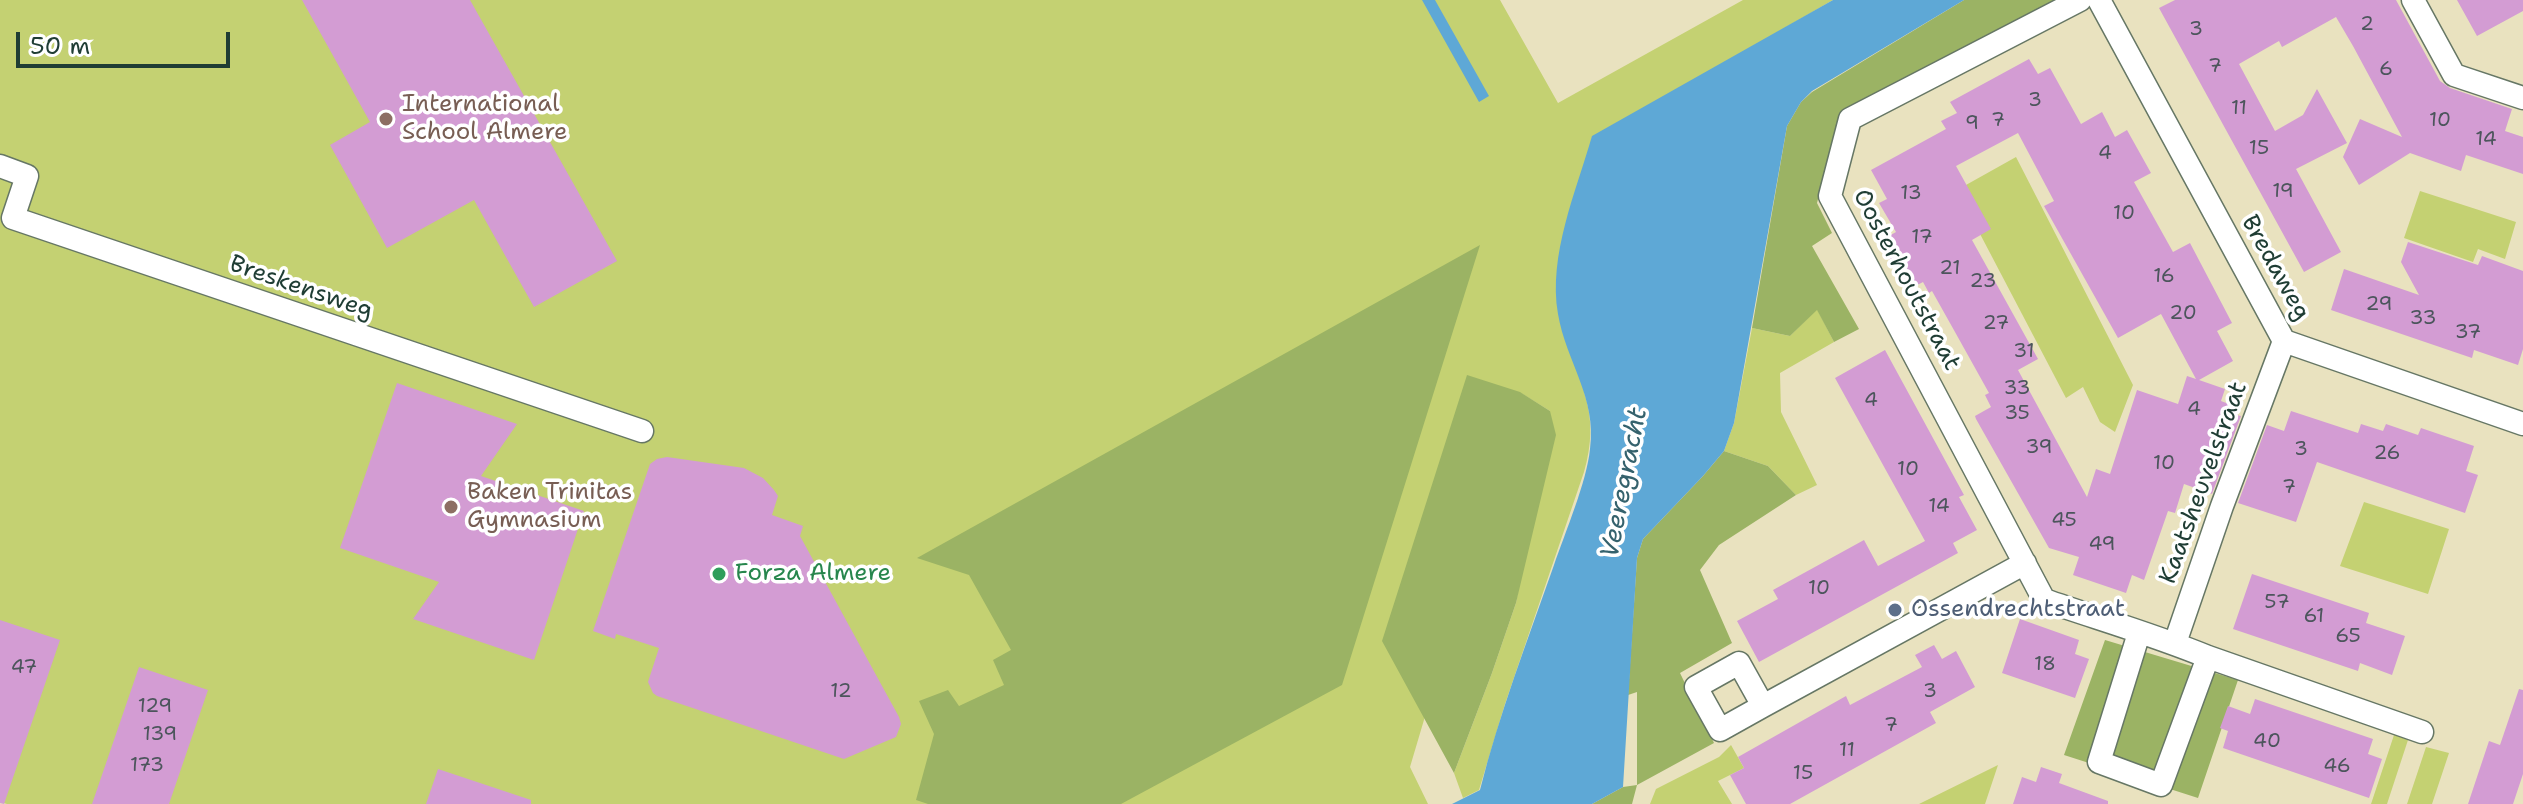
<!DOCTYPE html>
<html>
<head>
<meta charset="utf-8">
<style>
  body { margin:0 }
  #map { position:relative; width:2523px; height:804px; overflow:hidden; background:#e9e2bf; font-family:"Shantell Sans",sans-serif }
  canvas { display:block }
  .scale { position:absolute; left:16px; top:32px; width:214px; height:36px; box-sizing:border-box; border:4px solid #1f3d34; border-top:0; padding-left:10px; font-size:24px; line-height:28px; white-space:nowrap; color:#1f3d34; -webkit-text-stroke:6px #fff; paint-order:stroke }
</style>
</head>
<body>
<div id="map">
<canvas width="2523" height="804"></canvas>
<div class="scale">50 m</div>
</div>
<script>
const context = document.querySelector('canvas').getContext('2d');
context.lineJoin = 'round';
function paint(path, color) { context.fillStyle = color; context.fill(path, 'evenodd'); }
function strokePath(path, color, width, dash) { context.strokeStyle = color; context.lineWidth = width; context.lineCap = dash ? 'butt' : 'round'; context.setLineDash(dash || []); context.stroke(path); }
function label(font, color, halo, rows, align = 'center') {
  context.font = font + ' "Shantell Sans",sans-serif'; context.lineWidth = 7; context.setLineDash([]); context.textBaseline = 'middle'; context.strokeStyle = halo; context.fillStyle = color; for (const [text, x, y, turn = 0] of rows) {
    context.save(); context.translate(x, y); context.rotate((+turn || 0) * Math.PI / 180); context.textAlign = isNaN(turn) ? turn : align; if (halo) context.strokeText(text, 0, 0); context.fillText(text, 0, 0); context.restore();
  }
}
paint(new Path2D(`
  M 0,0 L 1500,0 L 1558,103 L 1743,0 L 1833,0 L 1776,33 L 1584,392 C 1593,419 1592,444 1584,472 L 1505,704 L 1479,790 L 1463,798 L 1454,773 L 1492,673 L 1516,603 L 1550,411 L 1521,393 L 1410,767 L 1428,804 L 7,804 L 0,802 Z
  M 2016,157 L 2133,385 L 2115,432 L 2100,422 L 2083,387 L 2066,398 L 1957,190 Z
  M 2420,191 L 2516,222 L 2505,259 L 2478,249 L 2473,262 L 2404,238 Z
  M 1817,309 L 1834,342 L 1780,373 L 1781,412 L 1817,485 L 1796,495 L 1768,466 L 1724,451 L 1734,423 L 1752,328 L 1790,336 Z
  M 2364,502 L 2449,529 L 2428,594 L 2340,566 Z
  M 2394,735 L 2408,740 L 2387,804 L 2371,804 Z
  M 1731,745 L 1744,768 L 1718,781 L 1732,804 L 1650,804 L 1656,789 L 1719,757 Z
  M 2426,747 L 2449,753 L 2432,804 L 2407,804 Z
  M 1998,765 L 1985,804 L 1919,804 Z`), '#c4d172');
paint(new Path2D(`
  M 1964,0 L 2057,0 L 1866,102 L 1838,121 L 1817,203 L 1832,233 L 1812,246 L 1859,329 L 1834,342 L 1817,310 L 1790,336 L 1752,328 L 1787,126 L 1801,102 L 1812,92 Z
  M 1480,245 L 1342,685 L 1121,804 L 928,804 L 916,800 L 934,734 L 919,701 L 948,690 L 959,706 L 1004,685 L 993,660 L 1011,650 L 969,575 L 917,558 Z
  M 1467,375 L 1520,392 L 1550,411 L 1556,435 L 1516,603 L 1492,673 L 1454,773 L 1382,641 Z
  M 1724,451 L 1768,466 L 1796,495 L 1719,545 L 1700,570 L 1732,643 L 1680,673 L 1714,743 L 1637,785 L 1632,804 L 1592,804 L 1623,787 L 1637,785 L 1637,692 L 1628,695 L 1637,558 L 1643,539 L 1703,476 Z
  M 2105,640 L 2238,680 L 2198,798 L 2064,755 Z`), '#9bb364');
paint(new Path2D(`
  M 1422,0 L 1435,0 L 1489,96 L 1479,102 Z
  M 1833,0 L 1964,0 L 1812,91 L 1801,102 L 1787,126 L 1734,423 L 1724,451 L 1703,476 L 1643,539 L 1637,558 L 1623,787 L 1592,804 L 1452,804 L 1480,790 C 1499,714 1528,639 1554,565 C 1565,533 1587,481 1590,449 C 1597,397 1566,362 1558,314 C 1548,255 1576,192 1592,136 Z`), '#5ea8d6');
paint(new Path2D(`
  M 302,0 L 470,0 L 617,261 L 534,307 L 474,200 L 387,248 L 330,145 L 370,122 Z
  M 2175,0 L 2396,0 L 2440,81 L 2450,88 L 2512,109 L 2505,131 L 2523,137 L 2523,174 L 2466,155 L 2461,171 L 2410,153 L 2359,185 L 2343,157 L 2360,119 L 2402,137 L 2353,46 L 2336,17 L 2282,47 L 2279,41 L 2239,64 L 2275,131 L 2303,115 L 2317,89 L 2347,143 L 2296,169 L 2341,252 L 2304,272 L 2159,8 Z
  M 2457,0 L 2523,0 L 2523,11 L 2477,36 Z
  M 2029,59 L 2038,74 L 2050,68 L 2081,124 L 2102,112 L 2115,137 L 2127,130 L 2151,173 L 2134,182 L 2173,252 L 2190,243 L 2232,323 L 2217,331 L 2233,361 L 2199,380 L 2225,389 L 2221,401 L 2239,408 L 2236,415 L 2241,416 L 2212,494 L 2184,484 L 2175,513 L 2168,511 L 2144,580 L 2132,575 L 2126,593 L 2073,575 L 2079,557 L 2049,548 L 1976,419 L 1975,416 L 1991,407 L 1985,395 L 1989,393 L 1955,332 L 1932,291 L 1929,293 L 1923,282 L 1906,291 L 1880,241 L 1896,232 L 1879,203 L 1887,199 L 1871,170 L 1946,129 L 1941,121 L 1957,113 L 1950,102 ZM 2018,133 L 2054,201 L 2044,206 L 2118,338 L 2161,314 L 2196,379 L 2187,376 L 2178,404 L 2137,390 L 2110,474 L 2096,469 L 2087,497 L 2018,370 L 2038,359 L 1972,240 L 1991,229 L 1956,166 Z
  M 2408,242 L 2478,265 L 2482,256 L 2523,271 L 2523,349 L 2518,365 L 2474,350 L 2472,358 L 2331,310 L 2344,269 L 2419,295 L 2401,262 Z
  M 1885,350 L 1964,495 L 1959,497 L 1977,530 L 1953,543 L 1958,553 L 1759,662 L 1737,621 L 1778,599 L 1773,590 L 1864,540 L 1878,566 L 1925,541 L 1835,378 Z
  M 397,383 L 517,424 L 481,476 L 584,511 L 534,660 L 413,619 L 439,582 L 340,548 Z
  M 2291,411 L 2358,433 L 2361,424 L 2383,431 L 2386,424 L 2418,435 L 2421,428 L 2474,446 L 2466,471 L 2478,475 L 2465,513 L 2317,462 L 2296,522 L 2238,503 L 2267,425 L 2284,431 Z
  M 667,457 L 744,468 L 763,478 L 774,490 L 778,496 L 772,515 L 803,526 L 800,536 L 899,717 L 901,724 L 896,737 L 844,759 L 657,696 L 653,693 L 648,682 L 659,648 L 616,634 L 615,639 L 593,631 L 650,464 L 657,459 Z
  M 2252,574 L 2369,613 L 2366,623 L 2405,636 L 2392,675 L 2360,663 L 2358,671 L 2233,629 Z
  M 2020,619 L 2079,640 L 2075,654 L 2089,659 L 2075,698 L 2002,673 Z
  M 0,620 L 60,640 L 4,804 L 0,803 Z
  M 1934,645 L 1942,659 L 1956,651 L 1975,687 L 1930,712 L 1936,723 L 1790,804 L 1746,804 L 1730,775 L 1744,768 L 1738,757 L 1846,696 L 1850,705 L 1922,667 L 1915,655 Z
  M 139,667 L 208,690 L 169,804 L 92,804 Z
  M 2519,689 L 2523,690 L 2523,774 L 2513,804 L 2468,804 L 2489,741 L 2500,745 Z
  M 2255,699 L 2373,739 L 2368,754 L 2382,759 L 2369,798 L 2223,748 L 2228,731 L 2220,728 L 2228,706 L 2250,714 Z
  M 2041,767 L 2062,774 L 2059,783 L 2108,801 L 2108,804 L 2013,804 L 2022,777 L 2036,782 Z
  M 438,769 L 531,800 L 531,804 L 426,804 Z`), '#d39cd3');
const minor = new Path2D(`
  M 2080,0 L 1850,119 L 1830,196 L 2044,600 C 2099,619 2155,635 2208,657 L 2422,732
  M 2099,0 L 2284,341 L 2523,424
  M 2413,0 L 2454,75 L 2523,98
  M 0,166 L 27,176 L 13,218 L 642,431
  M 2139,633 L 2099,762 L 2161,785 L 2208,657
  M 2175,643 L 2222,506 L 2284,341
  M 1763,706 L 1739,663 L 1696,687 L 1720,730 L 1763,706 L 2025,563`);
strokePath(minor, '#667765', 25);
strokePath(minor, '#fff', 22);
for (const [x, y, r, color] of [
  [386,119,8,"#8d6e63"],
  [451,507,8,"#8d6e63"],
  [719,574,8,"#2e9e5b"],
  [1895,610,8,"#5c6f8a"]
]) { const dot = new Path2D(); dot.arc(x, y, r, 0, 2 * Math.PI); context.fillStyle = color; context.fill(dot); strokePath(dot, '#fff', 3); }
label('20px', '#4c555c', null, [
  ["2",2367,25],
  ["3",2196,30],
  ["7",2215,67],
  ["6",2386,70],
  ["3",2035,101],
  ["11",2239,109],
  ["7",1998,121],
  ["10",2440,121],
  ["9",1972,124],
  ["14",2486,140],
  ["15",2259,149],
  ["4",2105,154],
  ["19",2283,192],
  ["13",1911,194],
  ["10",2124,214],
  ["17",1922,238],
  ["21",1950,269],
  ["16",2164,277],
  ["23",1983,282],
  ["29",2379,305],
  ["20",2183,314],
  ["33",2423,319],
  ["27",1996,324],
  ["37",2468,333],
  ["31",2024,352],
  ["33",2017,389],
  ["4",1871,401],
  ["4",2194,410],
  ["35",2017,414],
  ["39",2039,448],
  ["3",2301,450],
  ["26",2387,454],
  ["10",2164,464],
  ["10",1908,470],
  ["7",2289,488],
  ["14",1939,507],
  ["45",2064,521],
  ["49",2102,545],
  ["10",1819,589],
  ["57",2277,603],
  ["61",2314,617],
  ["65",2348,637],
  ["18",2045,665],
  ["47",24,668],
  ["12",841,692],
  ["3",1930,692],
  ["129",155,707],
  ["7",1891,726],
  ["139",160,735],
  ["40",2267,742],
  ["11",1847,751],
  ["173",147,766],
  ["46",2337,767],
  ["15",1803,774]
]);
label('24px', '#785e54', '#fff', [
  ["International",402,105],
  ["School Almere",402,133],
  ["Baken Trinitas",467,493],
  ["Gymnasium",467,521]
], 'left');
label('24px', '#1f3d34', '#fff', [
  ["Bredaweg",2275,268,61],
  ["Oosterhoutstraat",1906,280,62],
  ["Breskensweg",301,288,19],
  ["Kaatsheuvelstraat",2204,483,-70]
]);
label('24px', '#27864d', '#fff', [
  ["Forza Almere",735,574]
], 'left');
label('24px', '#4e5e75', '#fff', [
  ["Ossendrechtstraat",1911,610]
], 'left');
label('italic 26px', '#35626d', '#fff', [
  ["Veeregracht",1625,483,-79]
]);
</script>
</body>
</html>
